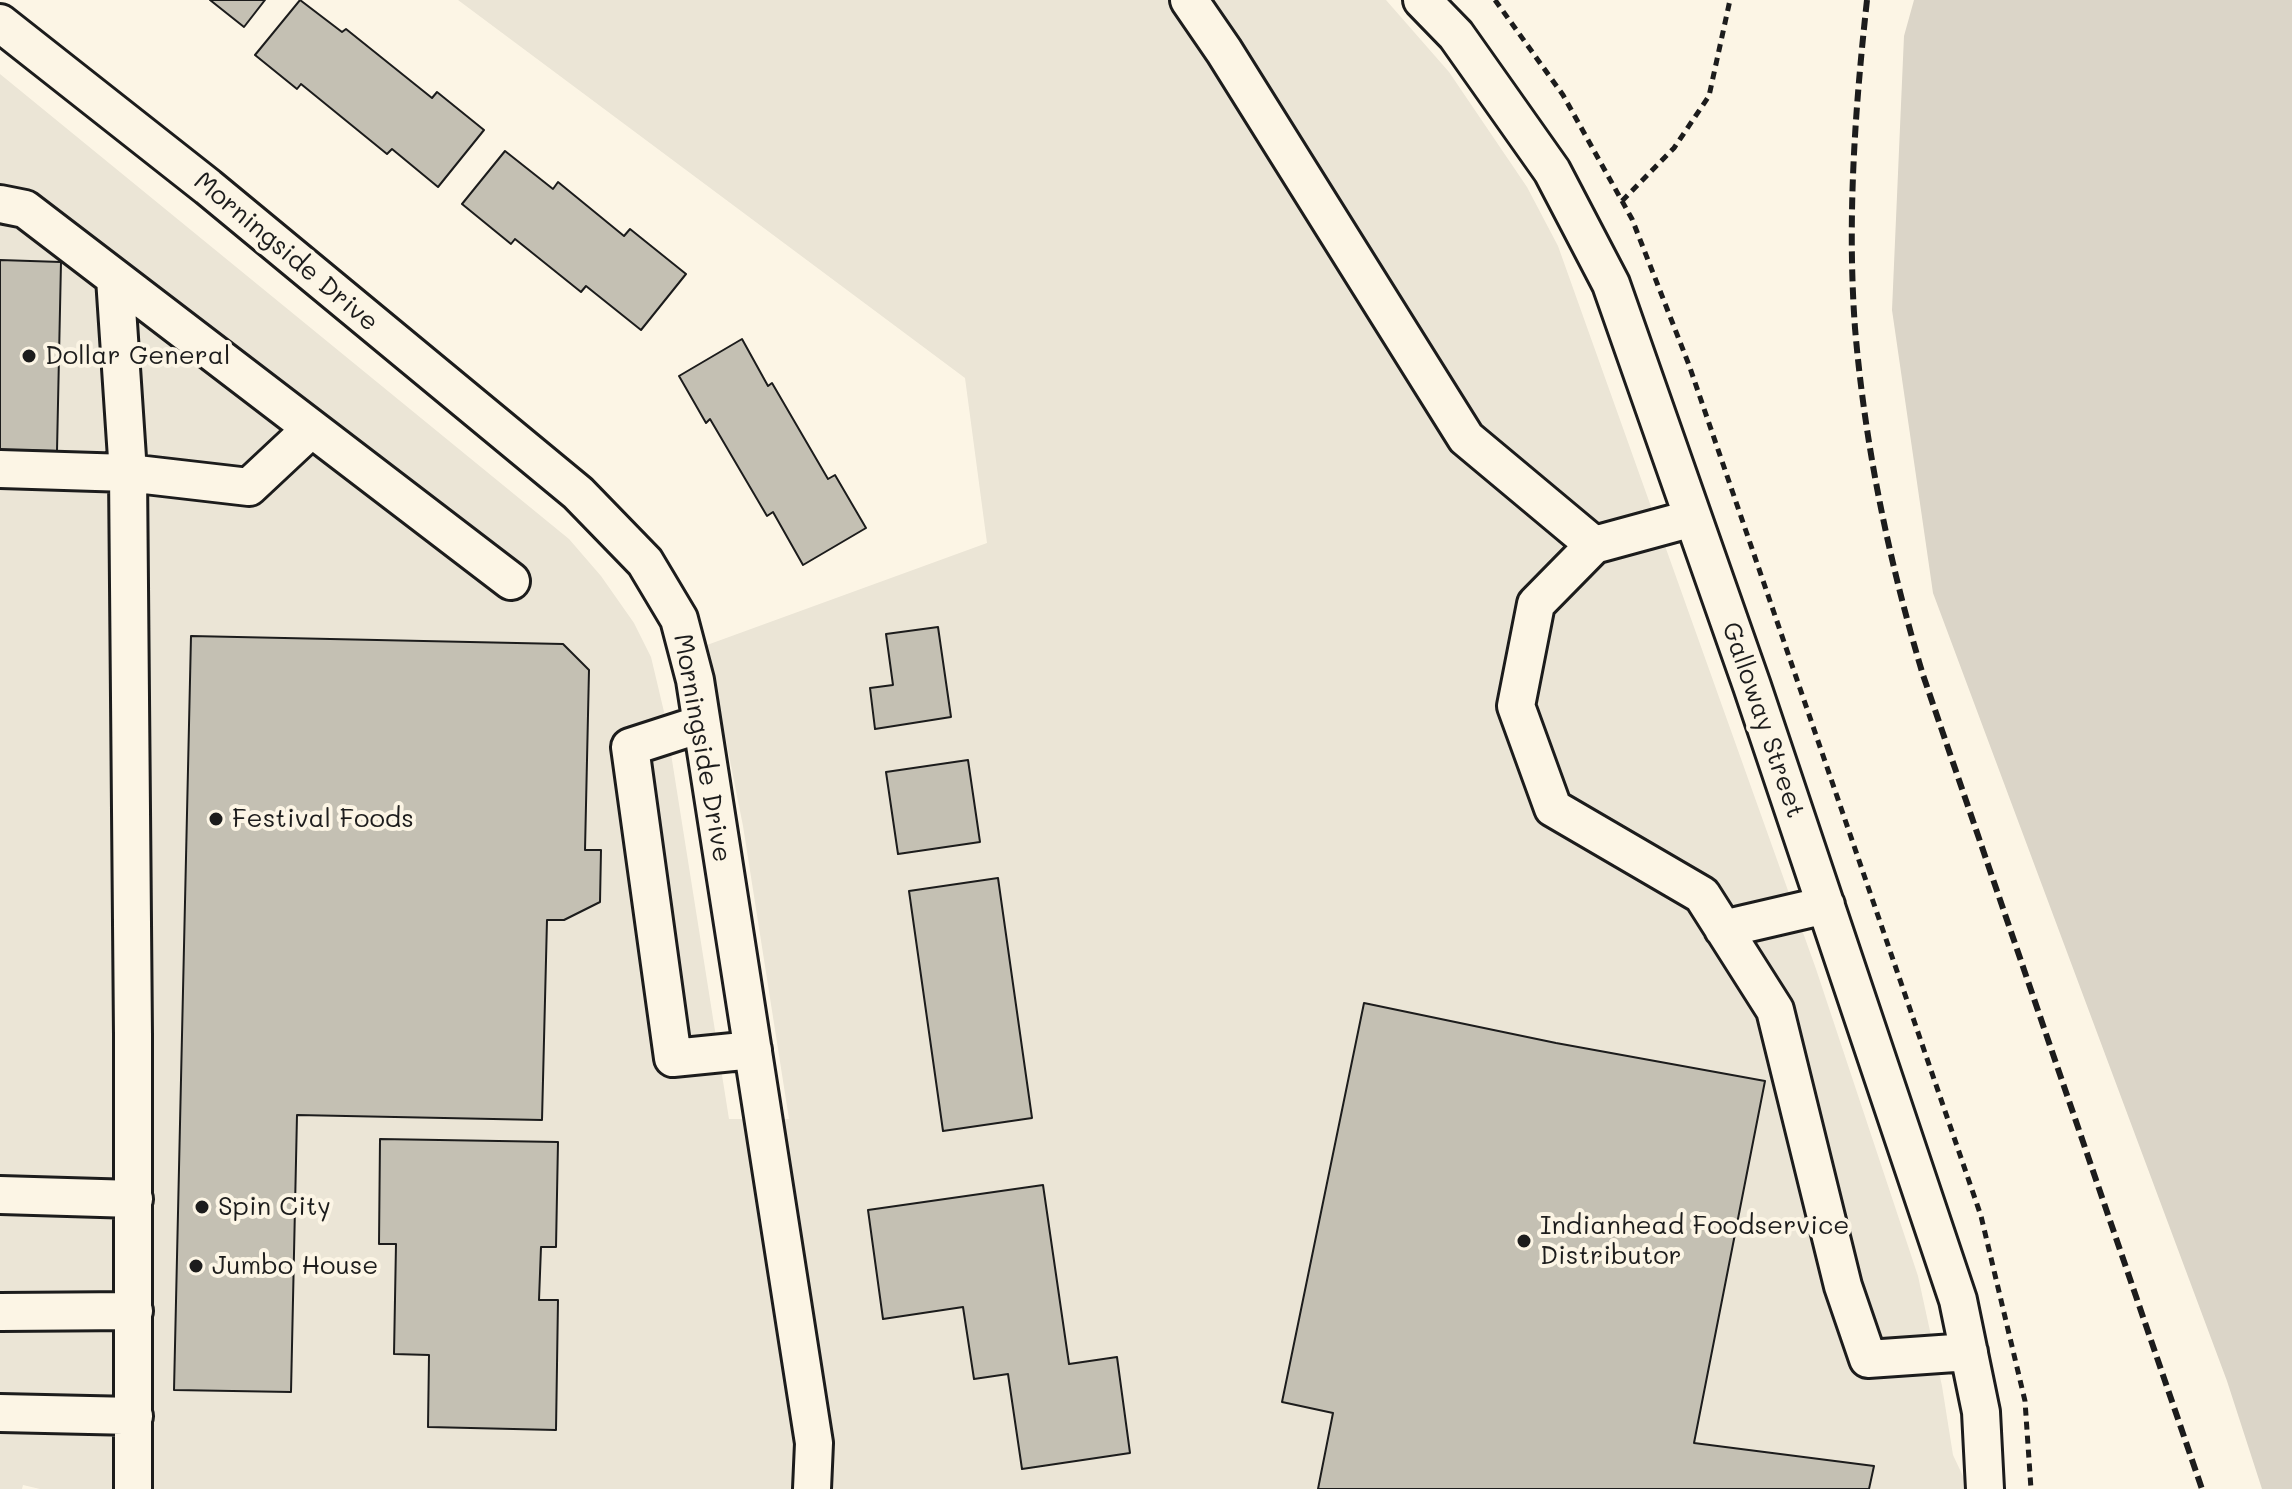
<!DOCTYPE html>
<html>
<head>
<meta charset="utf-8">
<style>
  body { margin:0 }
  canvas { display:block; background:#fcf5e5 }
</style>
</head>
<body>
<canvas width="2292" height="1489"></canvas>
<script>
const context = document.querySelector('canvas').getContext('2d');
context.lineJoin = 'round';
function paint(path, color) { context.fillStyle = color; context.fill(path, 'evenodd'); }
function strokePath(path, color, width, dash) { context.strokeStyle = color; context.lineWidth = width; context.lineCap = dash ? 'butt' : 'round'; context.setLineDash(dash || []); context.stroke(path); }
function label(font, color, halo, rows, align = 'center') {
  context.font = font + ' Mali,sans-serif'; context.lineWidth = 8; context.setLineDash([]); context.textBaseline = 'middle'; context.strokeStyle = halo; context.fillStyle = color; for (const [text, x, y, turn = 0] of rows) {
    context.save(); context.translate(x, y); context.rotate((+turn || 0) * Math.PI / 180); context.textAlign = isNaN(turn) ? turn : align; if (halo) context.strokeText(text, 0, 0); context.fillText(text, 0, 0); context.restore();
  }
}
paint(new Path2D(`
  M 458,0 L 1386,0 L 1449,72 L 1527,187 L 1558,246 L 1816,969 L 1918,1276 L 1942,1386 L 1953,1455 L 1969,1489 L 40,1489 L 23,1485 L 22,1489 L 0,1489 L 0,74 L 569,539 L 601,576 L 634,623 L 651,657 L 665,716 L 729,1119 L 789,1119 L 743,826 L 707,645 L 987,543 L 965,378 Z`), '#ebe5d6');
paint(new Path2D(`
  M 1914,0 L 2292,0 L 2292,1489 L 2262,1489 L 2227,1381 L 1933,593 L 1892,310 L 1904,36 Z`), '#dbd5c8');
const building = new Path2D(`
  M 210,0 L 265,0 L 244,27 Z
  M 300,0 L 342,32 L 346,29 L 432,98 L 437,92 L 484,130 L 438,187 L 392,149 L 387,154 L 301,84 L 297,89 L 255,55 Z
  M 505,151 L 553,189 L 558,182 L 624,236 L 630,229 L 686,274 L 641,330 L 586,286 L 581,292 L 515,239 L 511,244 L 462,204 Z
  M 0,260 L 61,262 L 57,451 L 0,450 Z
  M 742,339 L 768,386 L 772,383 L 828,479 L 835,475 L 866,528 L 803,565 L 773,512 L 767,516 L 710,419 L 706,423 L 679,376 Z
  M 938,627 L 951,717 L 875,729 L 870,688 L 893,685 L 886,634 Z
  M 191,636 L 563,644 L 589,670 L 585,850 L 601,850 L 600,902 L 564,920 L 547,920 L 542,1120 L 297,1115 L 291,1392 L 174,1390 Z
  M 968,760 L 980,842 L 898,854 L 886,772 Z
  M 998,878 L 1032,1118 L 943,1131 L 909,891 Z
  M 1364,1003 L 1556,1043 L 1765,1081 L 1694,1443 L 1874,1466 L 1869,1489 L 1318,1489 L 1333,1413 L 1282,1402 Z
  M 380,1139 L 558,1142 L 556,1247 L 541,1247 L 539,1300 L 558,1300 L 556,1430 L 428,1427 L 429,1355 L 394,1354 L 396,1244 L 379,1244 Z
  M 1043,1185 L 1069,1364 L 1117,1357 L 1130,1453 L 1022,1469 L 1008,1374 L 974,1379 L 963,1307 L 883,1319 L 868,1210 Z`);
paint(building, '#c4c0b3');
strokePath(building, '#1c1c1c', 2);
const minor = new Path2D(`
  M 1189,0 L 1224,51 L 1466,438 L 1594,545
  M 1422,0 L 1456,35 L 1552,171 L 1611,284 L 1752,686 L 1958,1300 L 1981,1412 L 1985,1489
  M 0,23 L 208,187 L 578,493 L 645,562 L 679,619 L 695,680 L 814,1443 L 812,1489
  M 0,204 L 25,209 L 511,581
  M 115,278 L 128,473 L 249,487 L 311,429
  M 0,469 L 128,473 L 133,1035 L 133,1489
  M 1693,518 L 1594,545 L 1536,604 L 1516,706 L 1553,808 L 1702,895 L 1775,1010 L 1843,1286 L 1868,1359 L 1969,1352
  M 701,724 L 630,747 L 673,1058 L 753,1050
  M 1723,929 L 1826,905
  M 0,1195 L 134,1199
  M 0,1312 L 134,1311
  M 0,1413 L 134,1416`);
strokePath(minor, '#1c1c1c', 42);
strokePath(new Path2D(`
  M 1495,0 L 1563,95 L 1632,219 L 1689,365 L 1981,1216 L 2025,1401 L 2031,1489
  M 1622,201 L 1674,148 L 1709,96 L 1730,0`), '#1c1c1c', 5, [8, 6]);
strokePath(minor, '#fcf5e5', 36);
strokePath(new Path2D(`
  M 1867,0 C 1855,109 1847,219 1855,328 C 1865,446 1889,562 1923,675 L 2202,1489`), '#1c1c1c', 6, [12, 6]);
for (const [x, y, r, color] of [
  [29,356,8,"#1c1c1c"],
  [216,819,8,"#1c1c1c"],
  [202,1207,8,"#1c1c1c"],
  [1524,1241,8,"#1c1c1c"],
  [196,1266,8,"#1c1c1c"]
]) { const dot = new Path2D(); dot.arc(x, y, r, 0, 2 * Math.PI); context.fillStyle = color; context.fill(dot); strokePath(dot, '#fcf5e5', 3); }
label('26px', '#1c1c1c', '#fcf5e5', [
  ["Morningside Drive",286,252,40],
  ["Galloway Street",1763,720,71],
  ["Morningside Drive",702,748,80]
]);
label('26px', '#1c1c1c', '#fcf5e5', [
  ["Dollar General",45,356],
  ["Festival Foods",232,819],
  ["Spin City",218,1207],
  ["Indianhead Foodservice",1540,1226],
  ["Distributor",1540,1256],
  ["Jumbo House",212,1266]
], 'left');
</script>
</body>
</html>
